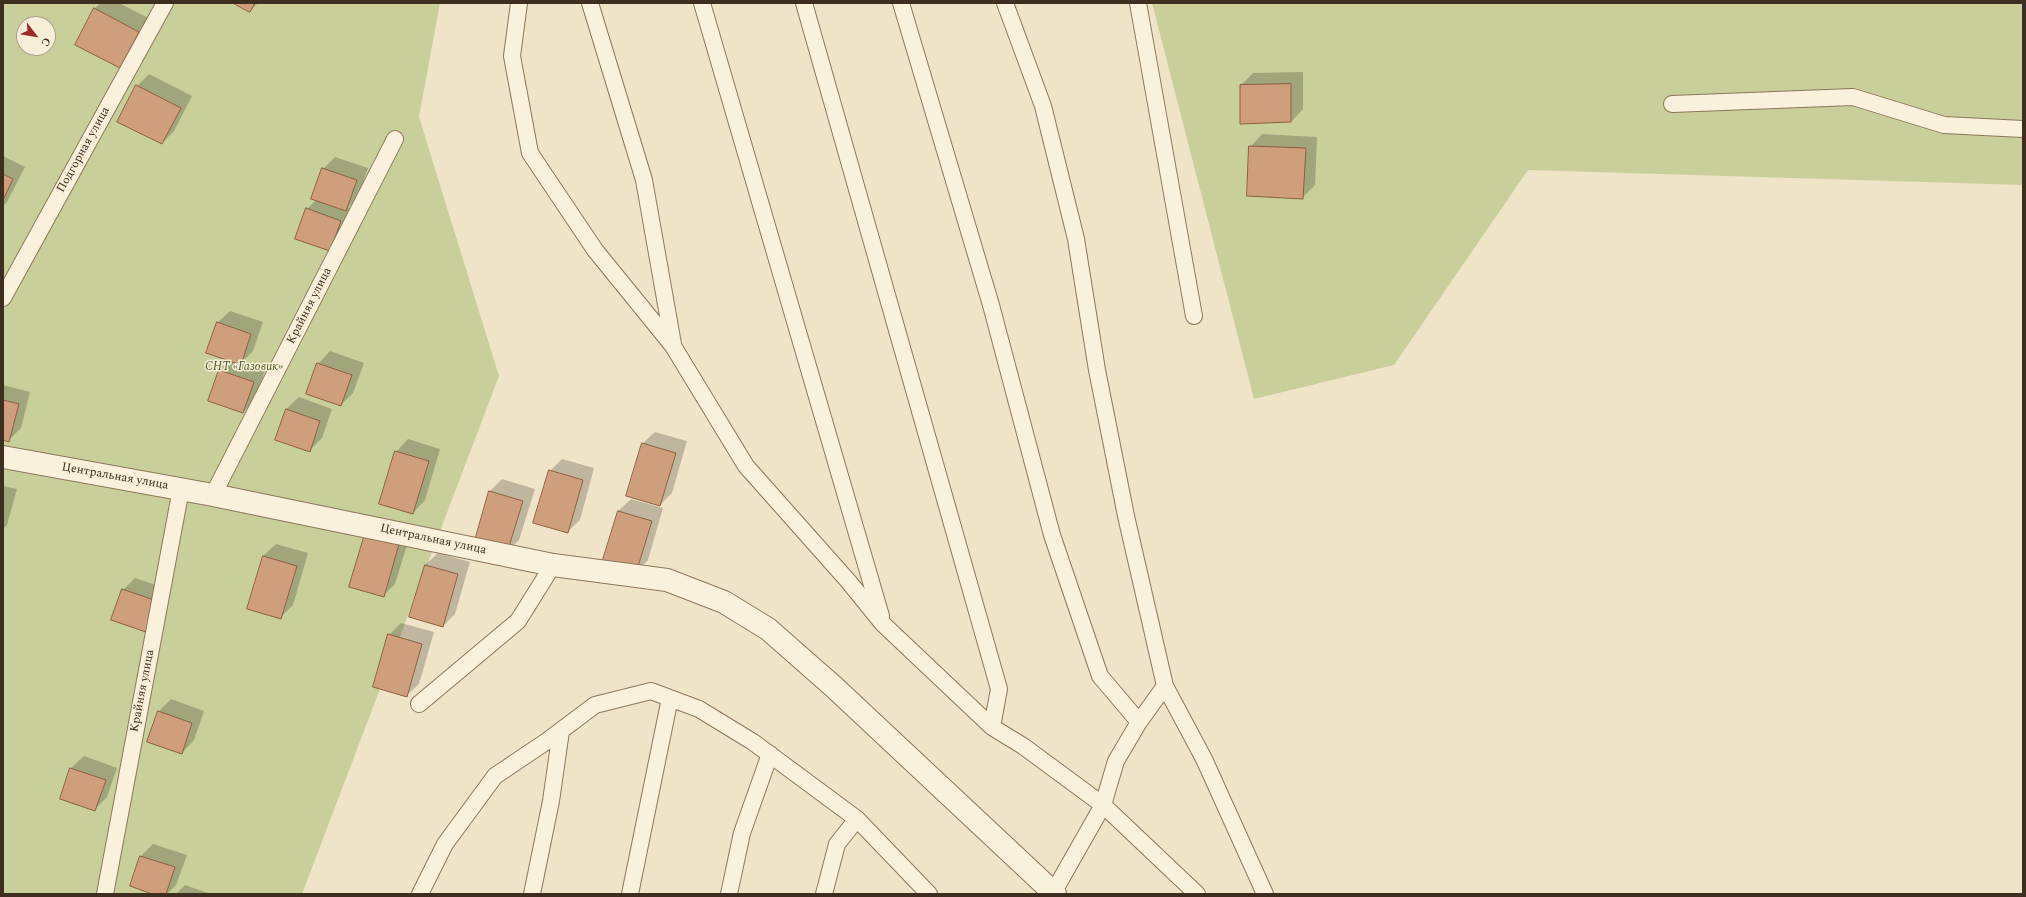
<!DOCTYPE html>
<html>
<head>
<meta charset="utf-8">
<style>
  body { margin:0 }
  #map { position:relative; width:2026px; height:897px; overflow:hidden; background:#f0e4c8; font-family:Spectral,serif }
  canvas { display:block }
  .frame { position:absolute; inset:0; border:4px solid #3d2e20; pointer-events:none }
  .north { position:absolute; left:16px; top:16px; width:40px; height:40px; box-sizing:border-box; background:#f7eed8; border:1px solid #ada18e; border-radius:50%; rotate:121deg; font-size:11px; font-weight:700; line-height:16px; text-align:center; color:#3d2e20 }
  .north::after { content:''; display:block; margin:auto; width:14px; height:18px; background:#9e2a2b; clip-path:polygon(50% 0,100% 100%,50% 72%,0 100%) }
</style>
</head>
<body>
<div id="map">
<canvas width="2026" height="897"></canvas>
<div class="frame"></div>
<div class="north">С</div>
</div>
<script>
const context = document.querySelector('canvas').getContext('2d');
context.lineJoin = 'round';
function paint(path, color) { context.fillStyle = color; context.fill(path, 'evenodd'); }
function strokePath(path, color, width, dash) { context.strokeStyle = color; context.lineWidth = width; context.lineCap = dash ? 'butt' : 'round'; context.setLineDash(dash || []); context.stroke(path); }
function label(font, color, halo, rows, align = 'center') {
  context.font = font + ' Spectral,serif'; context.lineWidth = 3; context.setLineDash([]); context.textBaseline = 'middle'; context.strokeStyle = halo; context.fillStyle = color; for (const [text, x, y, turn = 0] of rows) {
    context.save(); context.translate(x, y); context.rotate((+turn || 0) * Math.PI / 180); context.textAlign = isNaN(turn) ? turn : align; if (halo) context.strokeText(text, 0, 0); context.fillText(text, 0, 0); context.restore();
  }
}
paint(new Path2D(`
  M 3,3 L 440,3 L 419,117 L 499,376 L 302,894 L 3,894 ZM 24,24 L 48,24 L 48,48 L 24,48 Z
  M 1152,3 L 2023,3 L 2023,185 L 1528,170 L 1394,365 L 1254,399 Z`), '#c9cf9b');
paint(new Path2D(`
  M 101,3 L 119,3 L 150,19 L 132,54 L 120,67 L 94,9 Z
  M 235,3 L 258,3 L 250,11 Z
  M 1303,72 L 1303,109 L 1291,122 L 1241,85 L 1253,73 Z
  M 149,74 L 192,96 L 174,131 L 162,143 L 137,86 Z
  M 1262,134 L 1317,137 L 1315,185 L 1303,197 L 1250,147 Z
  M 3,156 L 25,167 L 7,202 L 3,206 Z
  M 335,157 L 368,168 L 358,198 L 348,207 L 352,209 L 330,250 L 307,209 L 316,200 L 323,169 Z
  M 230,311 L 263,322 L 253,351 L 242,362 L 265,370 L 255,400 L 243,412 L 220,371 L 230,360 L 217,323 Z
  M 330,351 L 364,363 L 353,393 L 341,405 L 318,364 Z
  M 3,385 L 30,392 L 21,428 L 9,440 L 3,439 Z
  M 299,397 L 332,409 L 322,438 L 309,451 L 286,409 Z
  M 655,432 L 687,441 L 672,493 L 660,505 L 642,444 Z
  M 408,439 L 440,449 L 425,500 L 413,513 L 396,452 Z
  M 562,459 L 594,468 L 580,520 L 567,532 L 550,471 Z
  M 502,479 L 535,489 L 519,540 L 507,552 L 490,491 Z
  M 3,486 L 17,489 L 7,525 L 3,529 Z
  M 631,499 L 663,508 L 648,560 L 636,572 L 618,511 Z
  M 411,532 L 395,584 L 383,596 L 351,587 Z
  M 276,544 L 308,553 L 293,605 L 281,617 L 263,556 Z
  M 438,553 L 470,562 L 455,614 L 443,626 L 411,617 L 425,565 Z
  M 135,578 L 168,589 L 146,631 L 123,590 Z
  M 401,623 L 434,632 L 419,684 L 406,696 L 389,635 Z
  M 171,699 L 204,711 L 194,740 L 182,753 L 159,711 Z
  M 84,756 L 117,768 L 107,797 L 94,810 L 71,768 Z
  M 153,844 L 187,855 L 176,885 L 167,894 L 155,894 L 131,886 L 141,856 Z
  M 185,885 L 211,894 L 176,894 Z`), '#0003');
const building = new Path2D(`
  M 233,3 L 255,3 L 250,12 Z
  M 94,8 L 139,32 L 120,68 L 75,45 Z
  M 1291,84 L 1291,122 L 1240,124 L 1240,85 Z
  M 136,85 L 181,108 L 162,144 L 117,122 Z
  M 1249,146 L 1306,148 L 1303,199 L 1247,196 Z
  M 322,168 L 357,180 L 346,211 L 311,199 Z
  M 3,174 L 13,179 L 3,200 Z
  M 306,208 L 341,221 L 330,251 L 295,239 Z
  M 217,322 L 251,334 L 241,365 L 206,353 Z
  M 317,363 L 352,375 L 341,406 L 306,394 Z
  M 219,370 L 254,382 L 243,413 L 208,401 Z
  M 3,400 L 19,404 L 9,442 L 3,440 Z
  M 286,409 L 320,421 L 310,452 L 275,440 Z
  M 642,443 L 676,453 L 660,506 L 626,496 Z
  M 395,451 L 429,461 L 413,514 L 379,504 Z
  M 549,470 L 583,480 L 568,533 L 533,523 Z
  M 489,491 L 523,501 L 507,553 L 474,544 Z
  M 618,511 L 652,521 L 636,573 L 602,563 Z
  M 365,534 L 399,544 L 384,597 L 349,587 Z
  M 263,556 L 297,566 L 281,619 L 247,609 Z
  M 425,565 L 458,574 L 443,627 L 409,617 Z
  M 122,589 L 157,601 L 146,632 L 111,620 Z
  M 388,634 L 422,644 L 407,697 L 373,687 Z
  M 158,711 L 192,723 L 182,754 L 147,742 Z
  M 70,768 L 106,780 L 95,811 L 60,799 Z
  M 140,856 L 175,867 L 166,894 L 152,894 L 130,886 Z`);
paint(building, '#cf9f7d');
strokePath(building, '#8d5f41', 1);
const lane = new Path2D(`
  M 519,3 L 512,56 L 530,153 L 595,250 L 673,346 L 746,466 L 849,582 L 883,624 L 992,727 L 1023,746 L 1103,805 L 1197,894
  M 590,3 L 644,180 L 673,344
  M 702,3 L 881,616
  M 804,3 L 999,689 L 992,727
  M 901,3 L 991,305 L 1052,535 L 1100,676 L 1139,722
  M 1005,3 L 1043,106 L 1076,239 L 1097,370 L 1126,516 L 1165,686 L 1139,722 L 1116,761 L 1103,805 L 1053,893
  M 1138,3 L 1194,316
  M 1672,104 L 1853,97 L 1944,125 L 2023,129
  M 3,298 L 165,3
  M 213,495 L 395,139
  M 1165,686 L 1204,759 L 1265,894
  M 419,704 L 518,621 L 553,565
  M 105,894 L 181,489
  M 420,894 L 445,844 L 495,776 L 547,741 L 595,705 L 651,691 L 699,709 L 753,742 L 857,819 L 929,894
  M 532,894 L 551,801 L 561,731
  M 630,894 L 670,698
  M 729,894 L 742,833 L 770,754
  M 824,894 L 837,844 L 857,819`);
const street = new Path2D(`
  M 3,457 L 213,495 L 553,565 L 667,580 L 724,602 L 768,629 L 834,687 L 1055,894`);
strokePath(lane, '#8d765c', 18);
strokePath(street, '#8d765c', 24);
strokePath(lane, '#faf1dc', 16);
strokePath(street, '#faf1dc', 22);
label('12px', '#3d2e20', '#f7eed8', [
  ["Подгорная улица",84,150,-61],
  ["Крайняя улица",310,306,-63],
  ["Центральная улица",115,477,10],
  ["Центральная улица",433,540,12],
  ["Крайняя улица",143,691,-79]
]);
label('italic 12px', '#4d5a26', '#f7eed8', [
  ["СНТ «Газовик»",244,368]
]);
</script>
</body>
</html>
